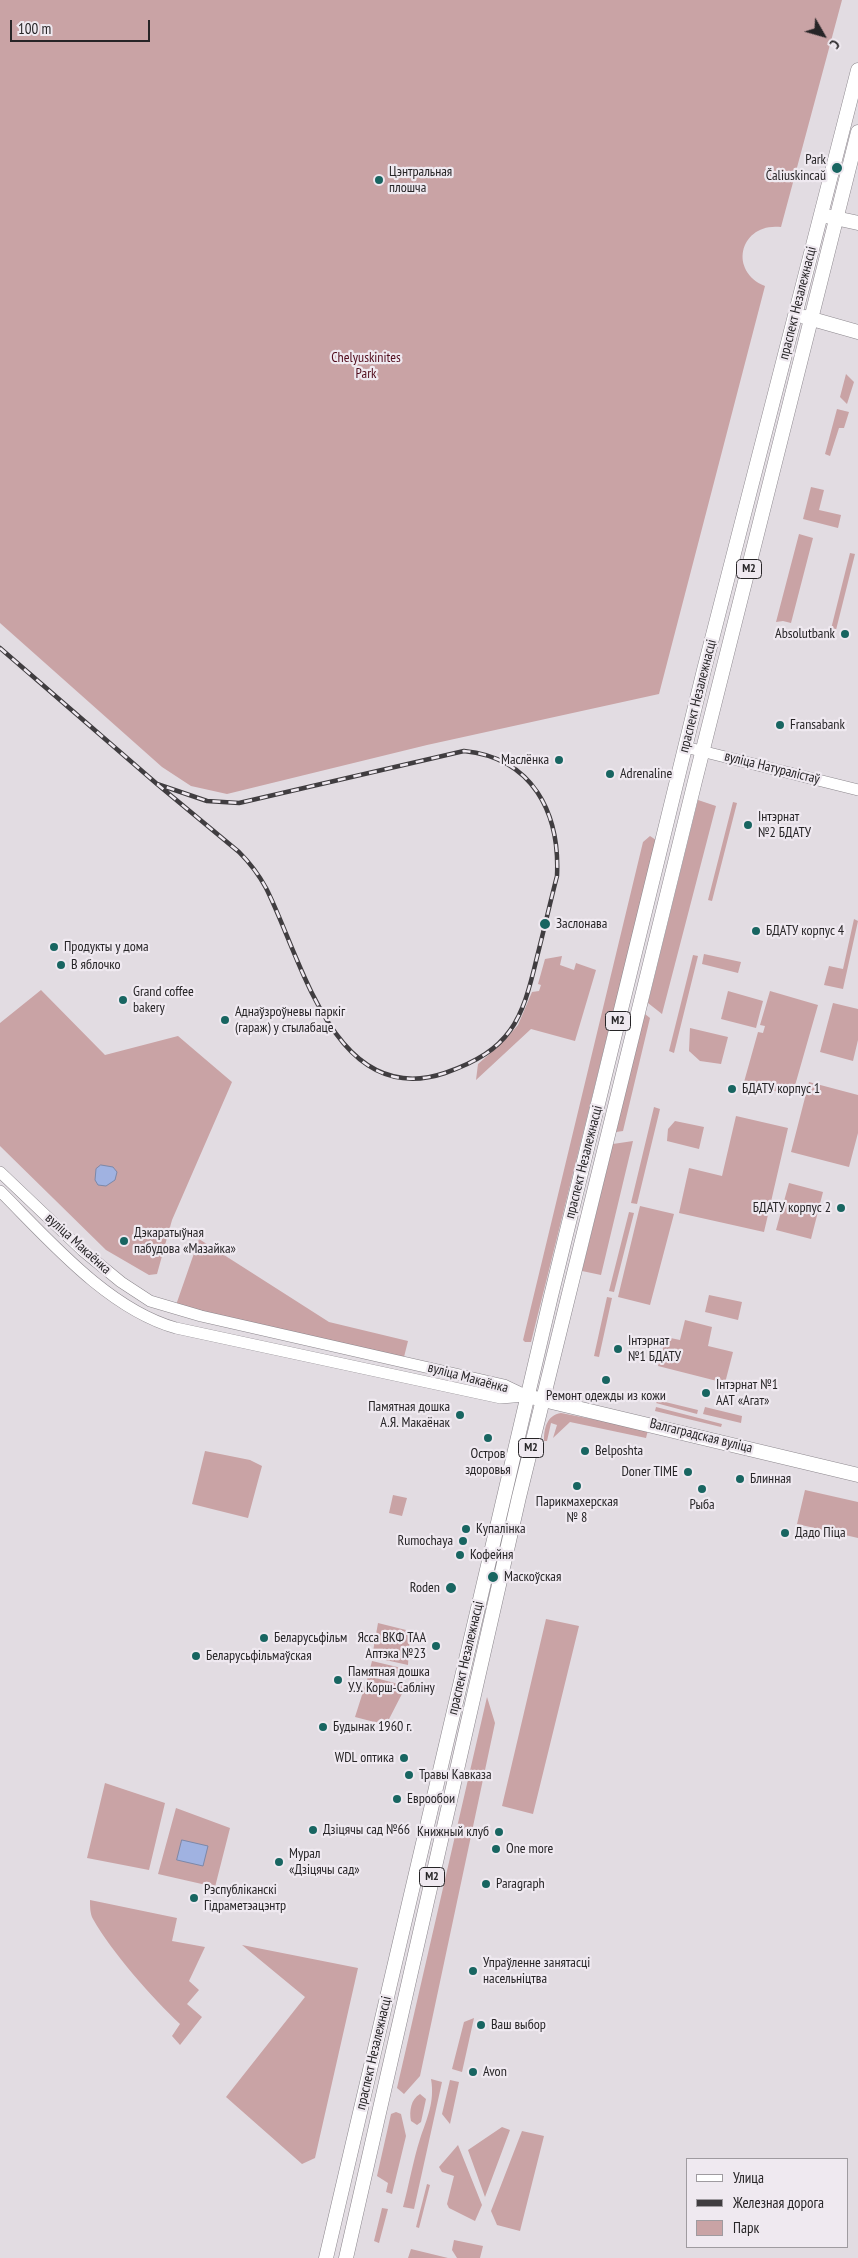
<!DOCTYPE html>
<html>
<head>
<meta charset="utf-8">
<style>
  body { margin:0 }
  #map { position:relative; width:858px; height:2258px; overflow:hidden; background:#e2dce2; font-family:"PT Sans Narrow",sans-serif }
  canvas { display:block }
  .legend { position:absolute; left:686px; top:2158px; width:162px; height:90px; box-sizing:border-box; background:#efe9f0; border:1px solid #9f9ba0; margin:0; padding:6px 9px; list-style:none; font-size:15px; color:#272527 }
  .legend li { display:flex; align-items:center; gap:10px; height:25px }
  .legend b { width:25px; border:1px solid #9f9ba0 }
  .north { position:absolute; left:798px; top:10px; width:50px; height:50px; -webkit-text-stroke:4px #efe9f0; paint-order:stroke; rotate:128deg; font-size:14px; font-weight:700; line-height:20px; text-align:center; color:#272527 }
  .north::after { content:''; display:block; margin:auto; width:18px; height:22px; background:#272527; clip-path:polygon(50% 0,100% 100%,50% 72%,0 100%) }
  .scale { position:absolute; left:10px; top:20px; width:140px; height:22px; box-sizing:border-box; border:2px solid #272527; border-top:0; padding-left:6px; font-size:15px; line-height:18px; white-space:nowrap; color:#272527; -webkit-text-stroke:4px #efe9f0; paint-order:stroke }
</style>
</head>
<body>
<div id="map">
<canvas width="858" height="2258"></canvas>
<ul class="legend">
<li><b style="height:6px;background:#fff"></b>Улица</li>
<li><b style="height:6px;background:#403d40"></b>Железная дорога</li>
<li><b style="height:14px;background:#c9a3a5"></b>Парк</li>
</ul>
<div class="north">С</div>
<div class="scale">100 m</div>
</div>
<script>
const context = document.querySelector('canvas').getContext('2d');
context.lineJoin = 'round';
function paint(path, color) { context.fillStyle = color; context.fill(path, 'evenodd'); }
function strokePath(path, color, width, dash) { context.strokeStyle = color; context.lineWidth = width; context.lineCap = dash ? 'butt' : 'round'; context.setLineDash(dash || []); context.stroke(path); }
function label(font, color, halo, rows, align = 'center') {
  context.font = font + ' "PT Sans Narrow",sans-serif'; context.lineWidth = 4.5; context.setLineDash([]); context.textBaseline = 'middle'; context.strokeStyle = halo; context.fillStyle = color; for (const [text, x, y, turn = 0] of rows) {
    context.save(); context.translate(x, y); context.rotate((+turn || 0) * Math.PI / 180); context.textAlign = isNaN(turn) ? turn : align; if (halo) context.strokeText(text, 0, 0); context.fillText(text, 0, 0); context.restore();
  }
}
paint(new Path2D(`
  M 0,0 L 842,0 L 781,227 C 741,222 727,270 765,286 L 659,694 L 427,745 L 227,794 L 191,786 L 162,767 L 0,623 Z
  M 846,374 L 854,382 L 847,404 L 840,397 Z
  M 837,409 L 849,412 L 844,428 L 839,428 L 830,456 L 825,454 Z
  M 811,487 L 824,490 L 819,510 L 841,515 L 838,528 L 803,519 Z
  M 799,534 L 813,538 L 791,623 L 783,621 L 776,622 Z
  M 850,553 L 855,554 L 836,630 L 831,629 Z
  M 698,800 L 716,806 L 662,1014 L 648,1003 Z
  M 733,802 L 737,803 L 712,901 L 708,900 Z
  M 650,836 L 656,840 L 531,1342 L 525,1342 L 523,1340 L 643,842 Z
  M 854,919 L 858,921 L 843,989 L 824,985 L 829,966 L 843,969 Z
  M 704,954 L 741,962 L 738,973 L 702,964 Z
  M 693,955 L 698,956 L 674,1053 L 669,1051 Z
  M 562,956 L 560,965 L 574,970 L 576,963 L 596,970 L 575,1041 L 531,1029 L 476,1080 L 478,1064 L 504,1041 L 518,1025 L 532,992 L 539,991 L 541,985 L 538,984 L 545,959 Z
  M 41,990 L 105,1055 L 178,1036 L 232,1082 L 172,1220 L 157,1274 L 149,1275 L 106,1250 L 0,1146 L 0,1023 Z
  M 728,991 L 763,1001 L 756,1028 L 721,1019 Z
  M 770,991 L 818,1005 L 792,1096 L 744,1082 L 758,1032 L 763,1033 L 765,1026 L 760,1025 Z
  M 833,1003 L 858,1009 L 858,1040 L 853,1061 L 820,1052 Z
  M 645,1014 L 650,1018 L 623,1131 L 616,1132 Z
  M 690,1028 L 728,1037 L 721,1064 L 700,1061 L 689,1051 Z
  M 809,1082 L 858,1095 L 858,1133 L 849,1167 L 791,1152 Z
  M 654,1107 L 660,1109 L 637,1204 L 631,1203 Z
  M 736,1116 L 788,1128 L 764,1232 L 679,1213 L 689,1168 L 722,1176 Z
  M 675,1121 L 704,1127 L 699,1149 L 667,1141 L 668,1129 Z
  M 633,1141 L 601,1275 L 582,1271 L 613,1144 Z
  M 789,1183 L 823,1192 L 811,1239 L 776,1230 Z
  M 640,1206 L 674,1214 L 650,1305 L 618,1297 Z
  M 629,1212 L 634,1213 L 614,1292 L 609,1291 Z
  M 199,1239 L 329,1322 L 408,1341 L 404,1357 L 176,1305 Z
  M 709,1295 L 742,1302 L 738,1320 L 705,1312 Z
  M 607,1297 L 612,1298 L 599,1357 L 594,1356 Z
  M 685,1320 L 712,1327 L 708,1346 L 733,1352 L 725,1383 L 658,1366 L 666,1337 L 680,1340 Z
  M 657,1400 L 698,1410 L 697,1414 L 656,1403 Z
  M 656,1407 L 722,1424 L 721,1427 L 655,1411 Z
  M 705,1407 L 742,1416 L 741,1423 L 703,1414 Z
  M 561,1413 L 648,1430 L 646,1438 L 570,1422 L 553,1438 L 557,1425 L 551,1423 L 547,1441 L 544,1441 C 544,1428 547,1415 561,1413 Z
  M 205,1451 L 250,1460 L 262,1466 L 248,1518 L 192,1504 Z
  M 805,1490 L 858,1502 L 858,1538 L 797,1524 Z
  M 393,1495 L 407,1498 L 402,1516 L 389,1513 Z
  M 546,1619 L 579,1626 L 533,1814 L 502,1806 Z
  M 378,1623 L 410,1631 L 408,1665 L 372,1657 Z
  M 372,1661 L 410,1670 L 408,1678 L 370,1669 Z
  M 368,1676 L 406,1686 L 386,1725 L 355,1717 Z
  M 487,1697 L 495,1723 L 420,2076 L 404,2094 L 397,2088 Z
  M 105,1783 L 165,1803 L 149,1870 L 87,1858 Z
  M 176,1808 L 230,1828 L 215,1887 L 158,1874 Z
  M 90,1900 L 177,1918 L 172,1941 L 205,1947 L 189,1981 L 199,1990 L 187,2004 L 202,2017 L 180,2045 L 172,2036 L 180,2024 C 153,1999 111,1951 93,1919 C 90,1914 90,1906 90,1900 Z
  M 242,1945 L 358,1968 L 315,2158 L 302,2164 L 226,2097 L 305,1997 Z
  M 474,2018 L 462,2072 L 452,2069 L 464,2022 Z
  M 431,2079 L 442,2082 L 414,2209 L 403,2207 C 409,2185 413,2161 420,2139 C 427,2118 435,2102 431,2079 Z
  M 450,2080 L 459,2082 L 450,2124 L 442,2114 Z
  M 420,2094 L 426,2099 L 421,2122 L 417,2125 L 411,2121 C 409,2111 411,2099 420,2094 Z
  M 396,2112 L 401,2114 L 406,2136 L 392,2194 L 386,2192 L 388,2183 L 377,2176 L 391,2114 Z
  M 502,2127 L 510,2130 L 485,2197 L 468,2150 Z
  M 522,2131 L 544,2136 L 520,2231 L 497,2225 L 491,2211 Z
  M 458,2145 L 482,2205 L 475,2221 L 449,2208 L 447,2204 L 454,2176 L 442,2172 L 439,2167 Z
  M 427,2184 L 430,2185 L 419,2228 L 416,2227 Z
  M 382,2208 L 388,2209 L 379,2243 L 374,2241 Z
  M 454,2240 L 483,2246 L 480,2258 L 457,2258 L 452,2250 Z
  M 411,2249 L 448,2258 L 408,2258 Z`), '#c9a3a5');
const water = new Path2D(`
  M 101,1165 L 113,1167 L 117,1172 L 115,1180 L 106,1186 L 98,1185 L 95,1180 L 96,1169 Z
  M 182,1840 L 208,1846 L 203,1866 L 177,1860 Z`);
paint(water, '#a0b2e1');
strokePath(water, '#7c88a9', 1);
const minor = new Path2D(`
  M 685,747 L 858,790
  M 0,1172 L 82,1250 L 121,1282 L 150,1301 L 201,1316 L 504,1385 L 527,1396
  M 0,1191 C 49,1240 108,1309 176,1328 L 501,1398 L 525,1396`);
const major = new Path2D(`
  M 826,216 L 858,223
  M 805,317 L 858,332
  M 535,1398 L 858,1475
  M 326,2258 L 551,1296 L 704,670 L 858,70
  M 346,2258 L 519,1497 L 695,781 L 858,132`);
strokePath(minor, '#8c878d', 12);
strokePath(major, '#8c878d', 15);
strokePath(minor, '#fff', 11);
strokePath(major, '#fff', 14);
const rail = new Path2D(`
  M 0,648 L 157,784 L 239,852 C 250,863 259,875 266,888 C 302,959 334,1110 445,1073 C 511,1050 522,1021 537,957 C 544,930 550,903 557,876 C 560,813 533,758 464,751 L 239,803 L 207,801 L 157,784`);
strokePath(rail, '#403d40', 4.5);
strokePath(rail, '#efe9f0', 2.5, [8]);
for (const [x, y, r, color] of [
  [837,168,6,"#186561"],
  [379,180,5,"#186561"],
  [845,634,5,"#186561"],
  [780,725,5,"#186561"],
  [559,760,5,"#186561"],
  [610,774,5,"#186561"],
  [748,825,5,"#186561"],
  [545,924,6,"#186561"],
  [756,931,5,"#186561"],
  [54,947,5,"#186561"],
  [61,965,5,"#186561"],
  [123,1000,5,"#186561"],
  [225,1020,5,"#186561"],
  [732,1089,5,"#186561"],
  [841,1208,5,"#186561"],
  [124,1241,5,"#186561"],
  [618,1349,5,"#186561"],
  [606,1380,5,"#186561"],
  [706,1393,5,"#186561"],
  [460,1415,5,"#186561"],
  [488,1438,5,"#186561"],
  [585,1451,5,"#186561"],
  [688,1472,5,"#186561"],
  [740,1479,5,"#186561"],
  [577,1486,5,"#186561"],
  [702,1489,5,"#186561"],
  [466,1529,5,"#186561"],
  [785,1533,5,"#186561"],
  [463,1541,5,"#186561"],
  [460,1555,5,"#186561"],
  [493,1577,6,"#186561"],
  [451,1588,6,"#186561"],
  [264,1638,5,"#186561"],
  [436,1646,5,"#186561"],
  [196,1656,5,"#186561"],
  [338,1680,5,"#186561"],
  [323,1727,5,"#186561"],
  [404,1758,5,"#186561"],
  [409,1775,5,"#186561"],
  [397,1799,5,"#186561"],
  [313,1830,5,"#186561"],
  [499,1832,5,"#186561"],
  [496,1849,5,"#186561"],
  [279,1862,5,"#186561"],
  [486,1884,5,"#186561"],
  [194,1898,5,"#186561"],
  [473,1971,5,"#186561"],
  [481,2025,5,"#186561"],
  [473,2072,5,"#186561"]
]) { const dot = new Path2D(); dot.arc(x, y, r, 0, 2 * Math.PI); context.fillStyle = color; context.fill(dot); strokePath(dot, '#efe9f0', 2); }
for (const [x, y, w] of [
  [749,569,25],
  [618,1021,25],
  [531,1448,25],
  [432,1877,25]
]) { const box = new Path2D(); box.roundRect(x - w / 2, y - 9.5, w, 19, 4); context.fillStyle = '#efe9f0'; context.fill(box); strokePath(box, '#272527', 1); }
label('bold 12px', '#272527', null, [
  ["М2",749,569],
  ["М2",618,1021],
  ["М2",531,1448],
  ["М2",432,1877]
]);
label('14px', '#272527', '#efe9f0', [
  ["Park",826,160,"right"],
  ["Čaliuskincaŭ",826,176,"right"],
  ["Цэнтральная",389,172],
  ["плошча",389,188],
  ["Absolutbank",835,634,"right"],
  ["Fransabank",790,725],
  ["Маслёнка",549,760,"right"],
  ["Adrenaline",620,774],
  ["Інтэрнат",758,817],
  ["№2 БДАТУ",758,833],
  ["Заслонава",556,924],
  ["БДАТУ корпус 4",766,931],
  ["Продукты у дома",64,947],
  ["В яблочко",71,965],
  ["Grand coffee",133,992],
  ["bakery",133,1008],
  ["Аднаўзроўневы паркіг",235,1012],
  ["(гараж) у стылабаце",235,1028],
  ["БДАТУ корпус 1",742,1089],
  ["БДАТУ корпус 2",831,1208,"right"],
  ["Дэкаратыўная",134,1233],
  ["пабудова «Мазайка»",134,1249],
  ["Інтэрнат",628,1341],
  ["№1 БДАТУ",628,1357],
  ["Інтэрнат №1",716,1385],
  ["ААТ «Агат»",716,1401],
  ["Ремонт одежды из кожи",606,1396,"center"],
  ["Памятная дошка",450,1407,"right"],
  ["А.Я. Макаёнак",450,1423,"right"],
  ["Belposhta",595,1451],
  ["Остров",488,1454,"center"],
  ["здоровья",488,1470,"center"],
  ["Doner TIME",678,1472,"right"],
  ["Блинная",750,1479],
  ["Парикмахерская",577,1502,"center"],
  ["№ 8",577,1518,"center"],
  ["Рыба",702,1505,"center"],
  ["Купалiнка",476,1529],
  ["Дадо Піца",795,1533],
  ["Rumochaya",453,1541,"right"],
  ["Кофейня",470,1555],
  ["Маскоўская",504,1577],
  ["Roden",440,1588,"right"],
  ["Беларусьфільм",274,1638],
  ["Ясса ВКФ ТАА",426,1638,"right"],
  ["Аптэка №23",426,1654,"right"],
  ["Беларусьфільмаўская",206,1656],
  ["Памятная дошка",348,1672],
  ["У.У. Корш-Сабліну",348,1688],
  ["Будынак 1960 г.",333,1727],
  ["WDL оптика",394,1758,"right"],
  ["Травы Кавказа",419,1775],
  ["Еврообои",407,1799],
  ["Дзіцячы сад №66",323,1830],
  ["Книжный клуб",489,1832,"right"],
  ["One more",506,1849],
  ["Мурал",289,1854],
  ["«Дзіцячы сад»",289,1870],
  ["Paragraph",496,1884],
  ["Рэспубліканскі",204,1890],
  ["Гідраметэацэнтр",204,1906],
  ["Упраўленне занятасці",483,1963],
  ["насельніцтва",483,1979],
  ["Ваш выбор",491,2025],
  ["Avon",483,2072]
], 'left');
label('14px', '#272527', '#efe9f0', [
  ["праспект Незалежнасці",798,303,-76],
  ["праспект Незалежнасці",698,696,-76],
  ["вуліца Натуралістаў",772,768,14],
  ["праспект Незалежнасці",584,1162,-76],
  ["вуліца Макаёнка",78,1244,42],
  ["вуліца Макаёнка",468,1378,15],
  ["Валгаградская вуліца",701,1436,14],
  ["праспект Незалежнасці",466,1658,-77],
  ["праспект Незалежнасці",374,2053,-77]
]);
label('14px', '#510c1c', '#efe9f0', [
  ["Chelyuskinites",366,358],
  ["Park",366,374]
]);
</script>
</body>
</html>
